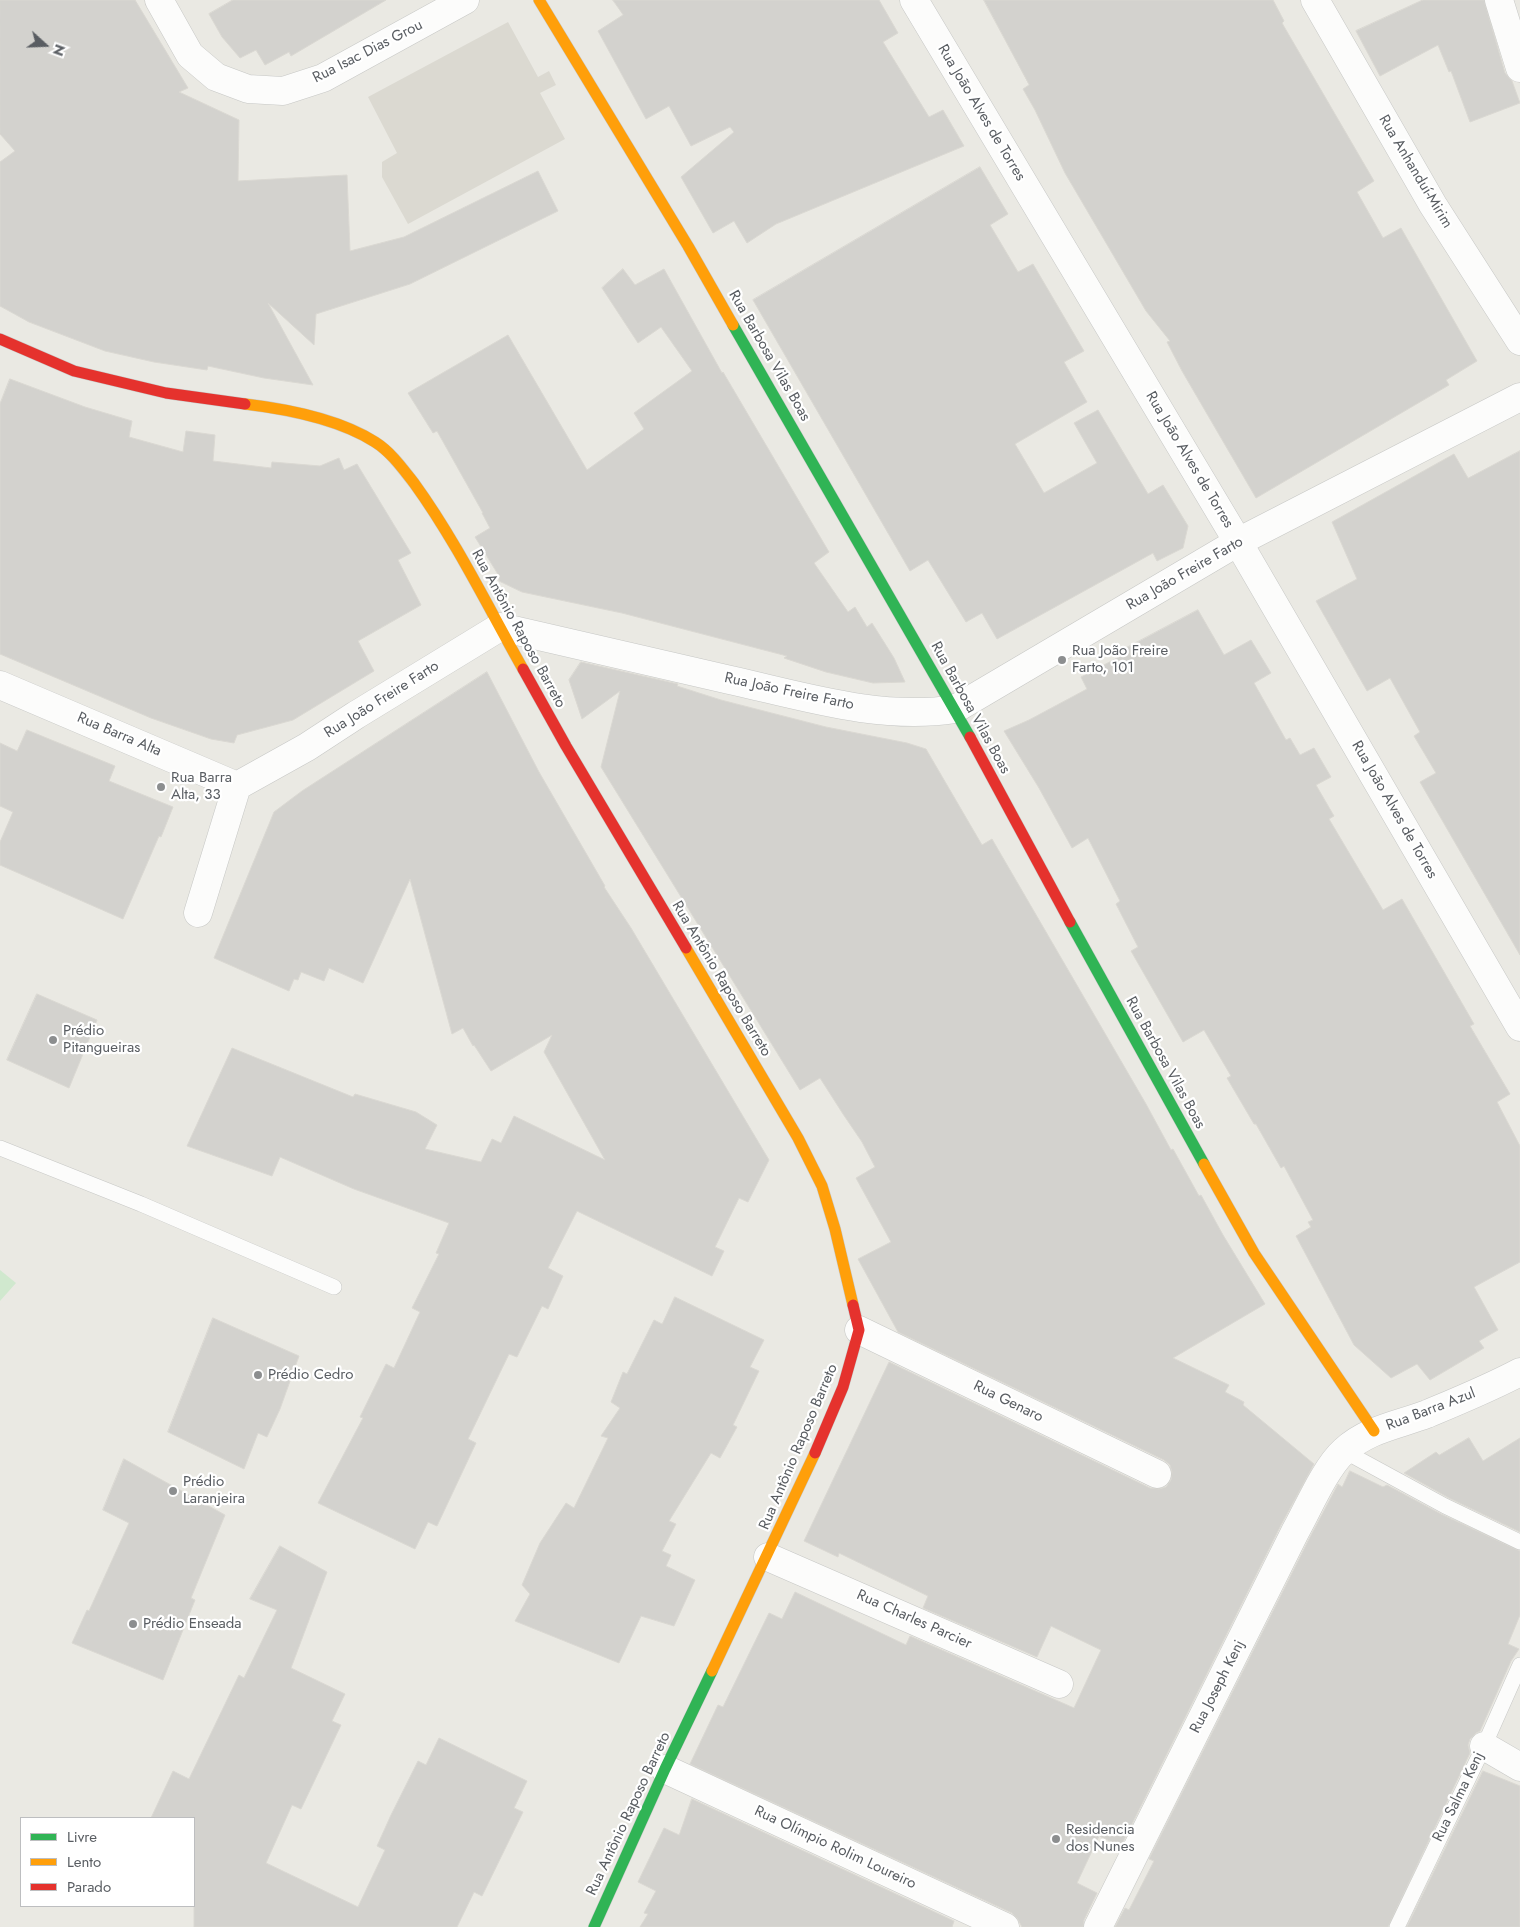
<!DOCTYPE html>
<html>
<head>
<meta charset="utf-8">
<style>
  body { margin:0 }
  #map { position:relative; width:1520px; height:1927px; overflow:hidden; background:#eae9e3; font-family:Jost,sans-serif }
  canvas { display:block }
  .legend { position:absolute; left:20px; top:1817px; width:175px; height:90px; box-sizing:border-box; background:#fff; border:1px solid #bdbec0; margin:0; padding:6px 9px; list-style:none; font-size:15px; color:#595d62 }
  .legend li { display:flex; align-items:center; gap:10px; height:25px }
  .legend b { width:25px; border:1px solid #bdbec0 }
  .north { position:absolute; left:20px; top:20px; width:50px; height:50px; -webkit-text-stroke:4px #fff; paint-order:stroke; rotate:110deg; font-size:14px; font-weight:700; line-height:20px; text-align:center; color:#595d62 }
  .north::after { content:''; display:block; margin:auto; width:18px; height:22px; background:#595d62; clip-path:polygon(50% 0,100% 100%,50% 72%,0 100%) }
</style>
</head>
<body>
<div id="map">
<canvas width="1520" height="1927"></canvas>
<ul class="legend">
<li><b style="height:6px;background:#30b455"></b>Livre</li>
<li><b style="height:6px;background:#ff9f0a"></b>Lento</li>
<li><b style="height:6px;background:#e5322d"></b>Parado</li>
</ul>
<div class="north">N</div>
</div>
<script>
const context = document.querySelector('canvas').getContext('2d');
context.lineJoin = 'round';
function paint(path, color) { context.fillStyle = color; context.fill(path, 'evenodd'); }
function strokePath(path, color, width, dash) { context.strokeStyle = color; context.lineWidth = width; context.lineCap = dash ? 'butt' : 'round'; context.setLineDash(dash || []); context.stroke(path); }
function label(font, color, halo, rows, align = 'center') {
  context.font = font + ' Jost,sans-serif'; context.lineWidth = 4.5; context.setLineDash([]); context.textBaseline = 'middle'; context.strokeStyle = halo; context.fillStyle = color; for (const [text, x, y, turn = 0] of rows) {
    context.save(); context.translate(x, y); context.rotate((+turn || 0) * Math.PI / 180); context.textAlign = isNaN(turn) ? turn : align; if (halo) context.strokeText(text, 0, 0); context.fillText(text, 0, 0); context.restore();
  }
}
paint(new Path2D(`
  M 508,22 L 538,77 L 549,71 L 556,85 L 540,93 L 565,139 L 408,224 L 382,177 L 382,162 L 397,153 L 368,97 Z`), '#dbd9d1');
paint(new Path2D(`
  M 0,1270 L 16,1283 L 0,1301 Z`), '#d0e8ce');
const building = new Path2D(`
  M 0,0 L 135,0 L 188,88 L 179,92 L 239,120 L 238,181 L 347,175 L 350,251 L 404,237 L 538,171 L 558,211 L 410,284 L 316,314 L 314,345 L 268,303 L 313,385 L 264,378 L 208,366 L 207,370 L 154,362 L 105,351 L 29,322 L 0,306 L 0,162 L 15,151 L 0,134 Z
  M 233,0 L 386,0 L 291,56 L 289,52 L 265,65 L 256,50 L 240,58 L 222,37 L 209,14 Z
  M 613,0 L 879,0 L 898,33 L 883,42 L 929,117 L 943,110 L 964,146 L 776,224 L 747,243 L 734,221 L 713,233 L 681,177 L 734,132 L 730,127 L 691,146 L 669,106 L 646,119 L 598,31 L 623,15 Z
  M 984,0 L 1273,0 L 1284,21 L 1282,23 L 1374,181 L 1357,192 L 1383,238 L 1401,228 L 1477,361 L 1446,380 L 1449,385 L 1256,498 L 1182,371 L 1167,342 L 1170,341 L 1146,311 L 1065,173 L 1035,110 L 1023,89 L 1029,85 Z
  M 1423,0 L 1484,0 L 1505,73 L 1512,81 L 1520,103 L 1470,122 L 1451,71 L 1449,72 L 1438,45 L 1380,76 L 1356,31 Z
  M 980,167 L 1008,214 L 990,225 L 1018,272 L 1033,264 L 1084,351 L 1064,362 L 1087,402 L 1015,444 L 1044,493 L 1097,463 L 1074,423 L 1098,410 L 1148,494 L 1163,485 L 1188,526 L 1183,548 L 1157,561 L 1153,553 L 997,639 L 982,613 L 966,622 L 928,560 L 910,571 L 753,300 Z
  M 623,269 L 635,285 L 664,269 L 722,373 L 723,372 L 829,552 L 814,563 L 848,612 L 855,607 L 867,627 L 872,623 L 894,658 L 905,682 L 873,683 L 826,672 L 784,658 L 787,656 L 622,613 L 522,592 L 499,581 L 499,576 L 475,537 L 490,528 L 482,513 L 483,513 L 437,431 L 433,433 L 408,393 L 508,335 L 587,470 L 644,429 L 634,413 L 692,371 L 661,327 L 638,343 L 602,288 Z
  M 10,379 L 85,407 L 132,421 L 129,437 L 183,452 L 186,431 L 215,435 L 213,461 L 271,468 L 272,462 L 320,466 L 339,458 L 344,470 L 357,464 L 411,553 L 398,560 L 421,605 L 358,641 L 374,671 L 293,720 L 237,735 L 234,743 L 211,739 L 151,718 L 0,654 L 0,404 Z
  M 1520,451 L 1520,955 L 1420,782 L 1436,773 L 1414,736 L 1420,732 L 1390,678 L 1367,691 L 1316,601 L 1357,579 L 1332,522 L 1454,454 L 1468,478 Z
  M 1198,610 L 1224,655 L 1251,640 L 1271,673 L 1254,683 L 1286,740 L 1290,738 L 1300,755 L 1314,748 L 1331,777 L 1316,785 L 1334,816 L 1329,819 L 1383,910 L 1402,899 L 1474,1024 L 1470,1026 L 1510,1094 L 1497,1102 L 1520,1146 L 1520,1262 L 1474,1287 L 1498,1330 L 1479,1341 L 1484,1348 L 1430,1380 L 1417,1364 L 1391,1378 L 1354,1345 L 1296,1236 L 1311,1227 L 1308,1222 L 1313,1220 L 1284,1166 L 1281,1168 L 1256,1124 L 1254,1124 L 1227,1078 L 1231,1076 L 1204,1030 L 1183,1042 L 1131,951 L 1138,947 L 1116,904 L 1120,901 L 1088,838 L 1072,848 L 1039,788 L 1004,731 L 1029,720 L 1087,689 L 1081,677 L 1119,657 L 1117,653 Z
  M 581,662 L 678,684 L 677,686 L 721,700 L 826,727 L 907,743 L 926,749 L 982,845 L 992,839 L 1146,1104 L 1171,1150 L 1173,1149 L 1199,1196 L 1201,1195 L 1223,1235 L 1265,1304 L 1173,1358 L 1229,1385 L 1225,1392 L 1244,1402 L 1243,1405 L 1314,1464 L 1281,1525 L 1121,1846 L 1099,1836 L 1077,1883 L 1097,1893 L 1084,1920 L 1083,1927 L 1022,1927 L 1017,1918 L 1012,1913 L 690,1764 L 718,1705 L 723,1707 L 769,1613 L 782,1619 L 795,1592 L 906,1645 L 910,1636 L 1074,1708 L 1101,1650 L 1051,1626 L 1037,1657 L 923,1608 L 928,1596 L 839,1553 L 838,1557 L 804,1541 L 889,1362 L 1150,1488 L 1159,1489 L 1166,1487 L 1171,1480 L 1172,1472 L 1170,1465 L 1164,1460 L 898,1332 L 858,1259 L 891,1242 L 856,1178 L 875,1167 L 862,1142 L 843,1114 L 820,1078 L 800,1090 L 601,767 L 620,691 L 582,719 L 569,680 Z
  M 487,672 L 539,772 L 605,886 L 604,887 L 631,928 L 769,1160 L 748,1202 L 739,1198 L 715,1247 L 724,1251 L 712,1276 L 577,1211 L 548,1268 L 563,1276 L 548,1309 L 542,1306 L 517,1357 L 509,1354 L 468,1439 L 476,1443 L 437,1526 L 428,1522 L 415,1549 L 318,1503 L 363,1418 L 360,1417 L 386,1364 L 394,1368 L 420,1312 L 412,1308 L 439,1254 L 436,1253 L 449,1223 L 354,1189 L 280,1157 L 272,1176 L 187,1146 L 232,1048 L 353,1097 L 355,1094 L 416,1112 L 437,1125 L 425,1149 L 481,1162 L 492,1139 L 501,1143 L 514,1116 L 605,1160 L 544,1052 L 552,1035 L 491,1071 L 474,1045 L 473,1046 L 463,1028 L 452,1034 L 410,879 L 363,983 L 329,968 L 324,981 L 301,972 L 298,980 L 294,979 L 289,991 L 214,958 L 274,812 L 302,791 Z
  M 27,730 L 115,766 L 109,781 L 173,807 L 161,837 L 159,836 L 123,919 L 0,865 L 0,842 L 13,812 L 0,806 L 0,743 L 17,751 Z
  M 37,994 L 97,1020 L 69,1088 L 7,1060 Z
  M 675,1297 L 764,1340 L 750,1367 L 759,1371 L 733,1425 L 737,1427 L 720,1458 L 711,1453 L 669,1521 L 676,1524 L 662,1551 L 671,1555 L 666,1566 L 695,1580 L 674,1626 L 641,1616 L 619,1663 L 515,1621 L 530,1594 L 522,1585 L 540,1543 L 566,1503 L 574,1508 L 608,1438 L 601,1436 L 620,1408 L 611,1402 L 623,1372 L 627,1374 L 654,1320 L 662,1324 Z
  M 213,1318 L 299,1356 L 280,1409 L 267,1437 L 258,1433 L 244,1469 L 168,1432 Z
  M 1469,1438 L 1483,1461 L 1520,1438 L 1520,1532 L 1449,1498 L 1404,1473 L 1436,1452 L 1439,1455 Z
  M 124,1459 L 225,1515 L 191,1598 L 195,1600 L 163,1680 L 72,1643 L 87,1610 L 89,1611 L 129,1523 L 103,1510 Z
  M 1350,1471 L 1383,1487 L 1387,1485 L 1441,1514 L 1520,1551 L 1520,1615 L 1508,1644 L 1519,1649 L 1511,1661 L 1480,1731 L 1476,1733 L 1470,1739 L 1468,1745 L 1470,1753 L 1388,1927 L 1115,1927 L 1125,1908 L 1129,1910 L 1154,1861 L 1149,1859 L 1309,1539 L 1337,1486 L 1338,1484 L 1342,1487 Z
  M 280,1546 L 327,1572 L 291,1668 L 345,1694 L 332,1721 L 341,1725 L 301,1809 L 292,1805 L 266,1863 L 358,1907 L 385,1850 L 377,1846 L 391,1815 L 418,1761 L 426,1765 L 439,1738 L 527,1781 L 514,1808 L 523,1812 L 482,1896 L 474,1892 L 457,1927 L 194,1927 L 194,1818 L 151,1818 L 173,1771 L 189,1779 L 239,1675 L 244,1678 L 277,1610 L 250,1599 Z
  M 1483,1771 L 1520,1786 L 1520,1927 L 1407,1927 Z
  M 692,1799 L 954,1921 L 952,1927 L 640,1927 L 648,1914 L 644,1913 L 656,1891 L 638,1882 L 664,1828 L 679,1835 Z`);
paint(building, '#d3d2ce');
strokePath(building, '#dad8d2', 1);
const lane = new Path2D(`
  M 0,1148 L 141,1204 L 334,1287
  M 1344,1451 L 1445,1506 L 1520,1542
  M 1397,1927 L 1484,1746 L 1520,1665`);
const street = new Path2D(`
  M 159,0 L 190,55 L 216,77 L 248,89 L 283,91 L 323,78 L 465,0
  M 914,0 L 1238,542 L 1520,1027
  M 1315,0 L 1433,205 L 1520,341
  M 1499,0 L 1520,68
  M 0,685 L 237,786
  M 237,786 L 307,747 L 356,715 L 500,627 C 577,645 654,663 730,680 C 802,696 881,721 955,709 L 1238,542 L 1520,397
  M 198,913 L 237,786
  M 859,1330 L 1157,1474
  M 768,1557 L 1059,1684
  M 1484,1746 L 1520,1767
  M 665,1769 L 1005,1927
  M 1098,1927 L 1295,1532 C 1308,1509 1325,1468 1344,1451 C 1368,1429 1398,1425 1427,1414 C 1458,1401 1490,1388 1520,1372`);
const fast = new Path2D(`
  M 733,325 L 970,737
  M 1070,922 L 1204,1164
  M 594,1927 L 665,1769 L 712,1671`);
const slow = new Path2D(`
  M 539,0 L 688,246 L 733,325
  M 245,404 C 287,409 339,419 375,442 C 391,452 403,469 414,483 C 456,541 488,607 523,669
  M 686,948 L 798,1138 L 822,1186 L 835,1229 L 853,1305
  M 1204,1164 L 1254,1253 L 1374,1431
  M 712,1671 L 815,1453`);
const jam = new Path2D(`
  M 0,339 L 74,371 L 166,393 L 245,404
  M 523,669 L 566,746 L 686,948
  M 970,737 L 1070,922
  M 815,1453 L 843,1387 L 859,1330 L 853,1305`);
strokePath(lane, '#c6c7c5', 16);
strokePath(street, '#c6c7c5', 29);
strokePath(fast, '#c7c8c7', 12);
strokePath(slow, '#c7c8c7', 12);
strokePath(jam, '#c7c8c7', 12);
strokePath(lane, '#fcfcfb', 15);
strokePath(street, '#fcfcfb', 28);
strokePath(fast, '#30b455', 11);
strokePath(slow, '#ff9f0a', 11);
strokePath(jam, '#e5322d', 11);
for (const [x, y, r, color] of [
  [1062,660,5,"#8c8e8f"],
  [161,787,5,"#8c8e8f"],
  [53,1040,5,"#8c8e8f"],
  [258,1375,5,"#8c8e8f"],
  [173,1491,5,"#8c8e8f"],
  [133,1624,5,"#8c8e8f"],
  [1056,1839,5,"#8c8e8f"]
]) { const dot = new Path2D(); dot.arc(x, y, r, 0, 2 * Math.PI); context.fillStyle = color; context.fill(dot); strokePath(dot, '#fff', 2); }
label('15px', '#595d62', '#fff', [
  ["Rua Isac Dias Grou",368,52,-27],
  ["Rua João Alves de Torres",981,113,59],
  ["Rua Anhanduí-Mirim",1415,172,59],
  ["Rua Barbosa Vilas Boas",769,356,60],
  ["Rua João Alves de Torres",1189,460,59],
  ["Rua João Freire Farto",1185,574,-30],
  ["Rua Antônio Raposo Barreto",518,629,61],
  ["Rua João Freire Farto",789,692,12],
  ["Rua João Freire Farto",382,700,-32],
  ["Rua Barbosa Vilas Boas",970,708,61],
  ["Rua Barra Alta",119,735,23],
  ["Rua João Alves de Torres",1394,810,60],
  ["Rua Antônio Raposo Barreto",721,979,59],
  ["Rua Barbosa Vilas Boas",1165,1063,61],
  ["Rua Genaro",1008,1402,26],
  ["Rua Barra Azul",1431,1410,-21],
  ["Rua Antônio Raposo Barreto",799,1447,-67],
  ["Rua Charles Parcier",914,1620,24],
  ["Rua Joseph Kenj",1218,1687,-63],
  ["Rua Salma Kenj",1459,1797,-64],
  ["Rua Antônio Raposo Barreto",629,1814,-65],
  ["Rua Olímpio Rolim Loureiro",835,1848,25]
]);
label('15px', '#595d62', '#fff', [
  ["Rua João Freire",1072,651],
  ["Farto, 101",1072,668],
  ["Rua Barra",171,778],
  ["Alta, 33",171,795],
  ["Prédio",63,1031],
  ["Pitangueiras",63,1048],
  ["Prédio Cedro",268,1375],
  ["Prédio",183,1482],
  ["Laranjeira",183,1499],
  ["Prédio Enseada",143,1624],
  ["Residencia",1066,1830],
  ["dos Nunes",1066,1847]
], 'left');
</script>
</body>
</html>
